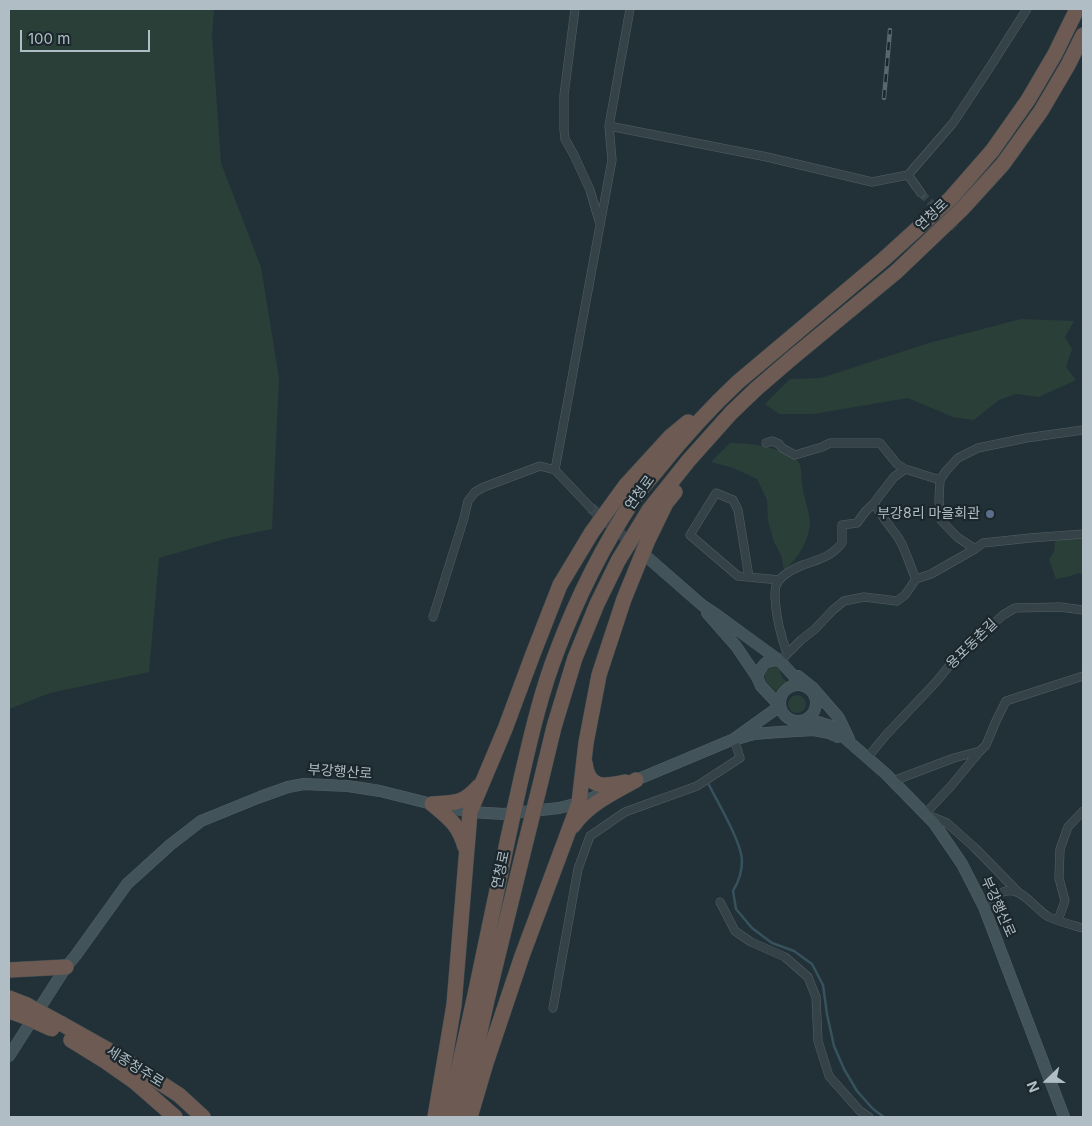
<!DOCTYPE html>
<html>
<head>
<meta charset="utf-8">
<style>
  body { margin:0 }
  #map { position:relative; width:1092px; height:1126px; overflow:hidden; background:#223137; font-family:Inter,sans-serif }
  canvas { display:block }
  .frame { position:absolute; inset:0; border:10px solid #b0bdc4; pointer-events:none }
  .north { position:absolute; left:1022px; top:1056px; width:50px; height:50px; -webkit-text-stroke:4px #1b272c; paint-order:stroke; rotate:248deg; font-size:14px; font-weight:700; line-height:20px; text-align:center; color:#b0bdc4 }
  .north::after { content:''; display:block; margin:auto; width:18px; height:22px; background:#b0bdc4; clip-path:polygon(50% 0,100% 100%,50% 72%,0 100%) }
  .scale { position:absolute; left:20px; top:30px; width:130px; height:22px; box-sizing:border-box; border:2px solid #b0bdc4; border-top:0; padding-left:6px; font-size:15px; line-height:18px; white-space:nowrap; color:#b0bdc4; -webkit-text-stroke:4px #1b272c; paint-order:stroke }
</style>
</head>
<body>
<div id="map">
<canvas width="1092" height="1126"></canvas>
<div class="frame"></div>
<div class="north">N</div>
<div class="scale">100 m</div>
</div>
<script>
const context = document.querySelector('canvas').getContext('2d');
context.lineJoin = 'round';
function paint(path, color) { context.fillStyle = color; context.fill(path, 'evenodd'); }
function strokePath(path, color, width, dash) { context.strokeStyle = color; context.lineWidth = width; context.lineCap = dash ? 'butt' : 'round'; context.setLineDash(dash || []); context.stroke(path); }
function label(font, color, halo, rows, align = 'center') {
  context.font = font + ' Inter,"Noto Sans KR",sans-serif'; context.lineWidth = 4.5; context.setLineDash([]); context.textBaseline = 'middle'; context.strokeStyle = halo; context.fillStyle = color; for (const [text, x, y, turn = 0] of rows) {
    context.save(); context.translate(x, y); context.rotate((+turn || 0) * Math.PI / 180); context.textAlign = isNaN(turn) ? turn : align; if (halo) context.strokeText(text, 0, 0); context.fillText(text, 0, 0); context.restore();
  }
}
paint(new Path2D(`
  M 9,9 L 214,9 L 212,35 L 221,163 L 261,267 L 279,378 L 272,529 L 228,538 L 159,558 L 149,672 L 50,693 L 9,709 Z
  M 1021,319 L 1074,321 L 1065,337 L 1072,349 L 1066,367 L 1076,380 L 1039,397 L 1016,394 L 999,400 L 974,420 L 953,417 L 908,398 L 813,414 L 779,414 L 765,404 L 790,379 L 821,378 L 929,343 Z
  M 730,443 C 750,443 781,447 797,460 C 802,465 801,476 802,482 C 803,495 808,508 810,520 C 811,537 797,561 784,570 L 781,555 L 774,542 L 768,521 L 767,500 L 757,479 L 733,468 L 711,462 Z
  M 1061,538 L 1083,538 L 1083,575 L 1079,573 L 1067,577 L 1056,579 L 1049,559 L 1054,552 L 1055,542 Z
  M 772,667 L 779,668 L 782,677 L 787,682 L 782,684 L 776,691 C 768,684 757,675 772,667 Z
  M788 704a9 9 0 1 1 18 0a9 9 0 1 1-18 0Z`), '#2a3f38');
strokePath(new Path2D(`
  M 709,785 C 718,803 742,843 742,861 C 742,873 739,881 733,891 L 736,909 L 752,928 L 772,943 L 794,951 L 812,964 L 823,985 L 827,1014 L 834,1046 L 844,1069 L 857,1091 L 873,1109 L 884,1117`), '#36525d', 2.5);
strokePath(new Path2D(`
  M 921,193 L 955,228`), '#37464c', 8, [8, 4]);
strokePath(new Path2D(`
  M 591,508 L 647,557`), '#37464c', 11, [11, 5.5]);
const street = new Path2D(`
  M 575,9 L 564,95 L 564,130 L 565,139 L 574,155 L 590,190 L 599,221
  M 609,126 L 767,157 L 872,182 L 908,175 L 953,123 L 990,67 L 1027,9
  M 908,175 L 921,193
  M 1083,430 L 1026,438 L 978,448 L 958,458 L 946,471 L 940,480 L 939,500 L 941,520 L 957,537 L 975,549 L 983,543 L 1030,538 L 1083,534
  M 766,443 L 772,441 L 779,444 L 782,448 L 795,455 L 822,447 L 830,443 L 880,443 L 897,464 L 905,469
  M 555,470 L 612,160 L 609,126 L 630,9
  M 749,577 L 738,510 L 733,500 L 716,493 L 690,535 L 738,576 L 779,580
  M 916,579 C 910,567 906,550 899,539 C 891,527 881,516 874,503 L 894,477 L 905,469 L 940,480
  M 433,617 L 464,518 L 468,501 L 475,492 L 484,487 L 540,466 L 555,470 L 591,508
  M 787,653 C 780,634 776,617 775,597 C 775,593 775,589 776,586 C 780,575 793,569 803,565 C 819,559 831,557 842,543 L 842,525 L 857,523 L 865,512 L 874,503
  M 780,661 L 801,640 L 815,629 L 833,610 L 844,601 L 864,597 L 897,601 L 905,595 L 916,579 L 931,574 L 975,549
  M 980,751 L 951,786 L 925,814 L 947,823 L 975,848 L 1019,893
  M 867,758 L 886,735 L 936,682 L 963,649 L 977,639 L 1003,615 L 1015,608 L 1060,607 L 1083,610
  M 893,781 L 954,758 L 980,751 L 986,745 L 996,721 L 1006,701 L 1083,676
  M 720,902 L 735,931 L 751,942 L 785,957 L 808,977 L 816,997 L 818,1041 L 829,1076 L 860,1111 L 869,1117
  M 984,907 C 989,902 996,894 1003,892 C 1022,885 1035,910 1049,917 C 1060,922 1072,925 1083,928
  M 1058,920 L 1065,901 L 1059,878 L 1060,849 L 1068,827 L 1083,811
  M 553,1008 L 578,869 L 590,836 L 625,812 L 697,786 L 740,758 L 734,739`);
const secondary = new Path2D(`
  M 647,557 L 702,605 L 717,615 L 780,661
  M 707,613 L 736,646 L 757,677
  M 798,676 L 813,688 L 839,718 L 849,739
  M780 703a18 18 0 1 1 36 0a18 18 0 1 1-36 0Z
  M 804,720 L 818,722 L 831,726 L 886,774 L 934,823 L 962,864 L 984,907 L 1064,1117
  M 740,738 L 754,734 L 779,732 L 814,730 L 829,733 L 838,737
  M 629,783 L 734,739 L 780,706 L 761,686 L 757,677 C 762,664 766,659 780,661 L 802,685
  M 9,1056 L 66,967 L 76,955 L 127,884 L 170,845 L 201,821 L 260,797 L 288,787 L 304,784 L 348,786 L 380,791 L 432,804 L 470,812 L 504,814 L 559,808 L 579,803 L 604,793`);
const highway = new Path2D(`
  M 585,763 C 588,789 604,787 625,782
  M 521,779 C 531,736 541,692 557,651 C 577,598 603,546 634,499 C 641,488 650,479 658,469 C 683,438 709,409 738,382 L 884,259 L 950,199 L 992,151 L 1028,100 L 1055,54 L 1077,9
  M 541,781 L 554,727 L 575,658 L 597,604 L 618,561 L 649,510 L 689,460 L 731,413 L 756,389 L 792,358 L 896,272 L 962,209 L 1003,164 L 1041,111 L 1068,65 L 1083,35
  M 432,804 C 449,818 459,825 465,847
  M 432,804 C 455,803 463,804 479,786
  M 573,826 C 588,804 613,793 636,780
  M 9,970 L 66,967
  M 9,998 L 27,1005
  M 9,1011 L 23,1016
  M 62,1024 L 119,1056 L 179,1095 L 203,1117
  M 71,1040 L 105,1061 L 135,1082 L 175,1117
  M 461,1116 L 487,1000 L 526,841
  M 435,1117 L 454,1005 L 470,812 L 505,729 L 533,654 L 560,585 L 592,532 L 626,485 L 670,437 L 688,422
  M 446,1117 L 453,1094 L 475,995 L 508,838
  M 470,1117 L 486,1063 L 522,956 L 579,803 L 586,743 L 599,675 L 624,599 L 648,540 L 666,503 L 675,492`);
strokePath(street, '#536065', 9);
strokePath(secondary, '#536065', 12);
strokePath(highway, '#404d52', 16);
strokePath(street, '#354247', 8);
strokePath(secondary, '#43535a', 11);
strokePath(highway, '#6d5b53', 15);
const rail = new Path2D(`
  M 884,98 L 890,30`);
strokePath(rail, '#57676e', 4.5);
strokePath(rail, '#1b272c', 2.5, [8]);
const highwayBridge = new Path2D(`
  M 508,838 L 521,779
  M 526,841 L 541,781
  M 27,1005 L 62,1024
  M 23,1016 L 52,1029`);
strokePath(highwayBridge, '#404d52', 16, []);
strokePath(highwayBridge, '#6d5b53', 15);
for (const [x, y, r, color] of [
  [990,514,5,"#5c6f8a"]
]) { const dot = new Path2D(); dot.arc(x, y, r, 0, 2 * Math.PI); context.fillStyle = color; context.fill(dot); strokePath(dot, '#1b272c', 2); }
label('14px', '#b0bdc4', '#1b272c', [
  ["연청로",932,215,-43],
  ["연청로",640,493,-54],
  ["용포동촌길",972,644,-44],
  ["부강행산로",340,772,4],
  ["연청로",501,870,-78],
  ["부강행산로",998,907,66],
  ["세종청주로",135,1067,32]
]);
label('14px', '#b0bdc4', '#1b272c', [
  ["부강8리 마을회관",980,514]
], 'right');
</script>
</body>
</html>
